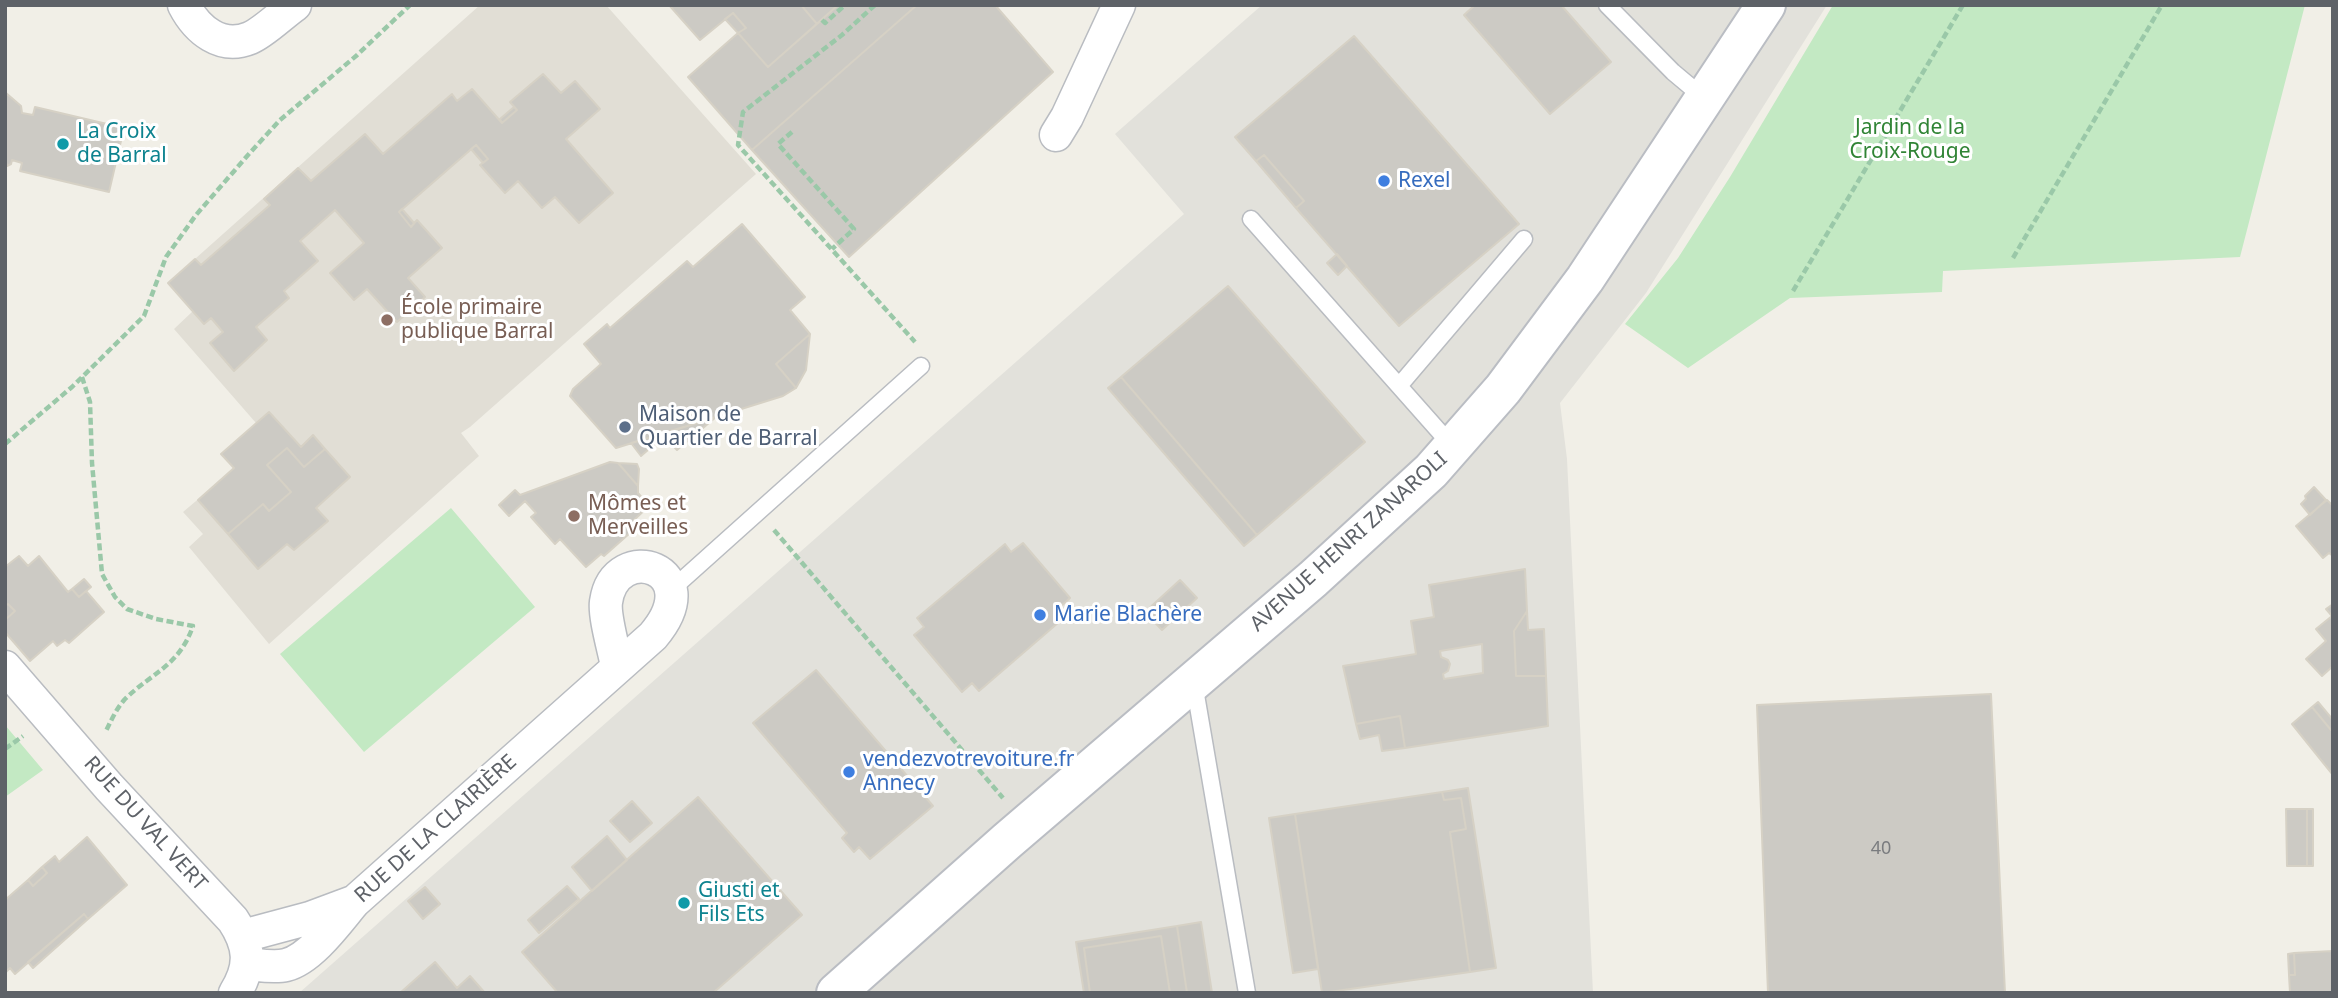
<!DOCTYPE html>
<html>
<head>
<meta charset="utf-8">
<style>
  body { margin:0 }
  #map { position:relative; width:2338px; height:998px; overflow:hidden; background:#f1efe7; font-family:"Noto Sans",sans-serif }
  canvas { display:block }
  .frame { position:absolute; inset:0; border:7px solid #5e6268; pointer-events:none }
</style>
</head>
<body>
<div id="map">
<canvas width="2338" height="998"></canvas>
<div class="frame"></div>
</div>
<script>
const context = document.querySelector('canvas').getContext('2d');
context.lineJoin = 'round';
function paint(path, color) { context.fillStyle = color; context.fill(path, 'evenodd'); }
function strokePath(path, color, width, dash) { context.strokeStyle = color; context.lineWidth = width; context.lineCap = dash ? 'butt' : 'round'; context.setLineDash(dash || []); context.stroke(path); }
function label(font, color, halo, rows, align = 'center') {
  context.font = font + ' "Noto Sans",sans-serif'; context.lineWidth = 6; context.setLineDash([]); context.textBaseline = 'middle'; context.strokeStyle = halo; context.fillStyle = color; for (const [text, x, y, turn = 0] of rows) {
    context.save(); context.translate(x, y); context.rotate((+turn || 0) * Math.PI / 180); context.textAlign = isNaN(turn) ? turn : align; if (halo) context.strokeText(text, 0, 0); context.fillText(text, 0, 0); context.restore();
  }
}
paint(new Path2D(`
  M 1262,5 L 1827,5 L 1646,293 L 1560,403 L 1567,459 L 1593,993 L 299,993 L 1184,214 L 1115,134 Z`), '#e2e1db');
paint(new Path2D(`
  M 480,5 L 606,5 L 756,174 L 470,427 L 461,433 L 479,456 L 269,644 L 189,547 L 203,534 L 183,512 L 234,469 L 221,454 L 256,423 L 174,329 L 193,311 L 168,283 Z`), '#e1ded5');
paint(new Path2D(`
  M 1833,5 L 2305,5 L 2240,257 L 1943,271 L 1942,292 L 1790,298 L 1688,368 L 1625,324 L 1678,258 L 1730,177 Z
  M 451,508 L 535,607 L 364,752 L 280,654 Z
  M 5,725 L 43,770 L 5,797 Z`), '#c3e9c3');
const building = new Path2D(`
  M 669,5 L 801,5 L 817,24 L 768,67 L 738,33 L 746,28 L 733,13 L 700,40 Z
  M 801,5 L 838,5 L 817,24 Z
  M 838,5 L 917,5 L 752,150 L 688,77 L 738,33 L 768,67 Z
  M 917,5 L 995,5 L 1053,72 L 849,257 L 752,150 Z
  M 1475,5 L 1561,5 L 1611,62 L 1550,114 L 1464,15 Z
  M 733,13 L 746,28 L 738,33 L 725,19 Z
  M 1354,36 L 1519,224 L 1399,326 L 1296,208 L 1304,201 L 1264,155 L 1256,161 L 1235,137 Z
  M 543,74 L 561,93 L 575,81 L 600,109 L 566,139 L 613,193 L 579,223 L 555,197 L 542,208 L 518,181 L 505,193 L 480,165 L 488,159 L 476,145 L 399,212 L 411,227 L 417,220 L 442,248 L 408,278 L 425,297 L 397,322 L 367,289 L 354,300 L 330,273 L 364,243 L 335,210 L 300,241 L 318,261 L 284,291 L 289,298 L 256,327 L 267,340 L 234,371 L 210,343 L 223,332 L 211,318 L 204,324 L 168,283 L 195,259 L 201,265 L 270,205 L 264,199 L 298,168 L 311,181 L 365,134 L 383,154 L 452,94 L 457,101 L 472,89 L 502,123 L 517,110 L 510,102 Z
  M 6,93 L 21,106 L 22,113 L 33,115 L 35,107 L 124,128 L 109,192 L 20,171 L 22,163 L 12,160 L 11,164 L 7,166 L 5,159 Z
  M 514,107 L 517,110 L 502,123 L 500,119 Z
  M 476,145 L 488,159 L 483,163 L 471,149 Z
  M 1264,155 L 1304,201 L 1296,208 L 1256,161 Z
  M 402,209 L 414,223 L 411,227 L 399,212 Z
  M 742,224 L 805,297 L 790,310 L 810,334 L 776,364 L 796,388 L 783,396 L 616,448 L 570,396 L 573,389 L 601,364 L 584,344 L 607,324 L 610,328 L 687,261 L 693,267 Z
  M 1337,254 L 1347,266 L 1338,275 L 1327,263 Z
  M 1228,286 L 1365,442 L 1257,535 L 1121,377 Z
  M 810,334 L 806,370 L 796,388 L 776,364 Z
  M 1121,377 L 1257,535 L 1244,546 L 1108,388 Z
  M 269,412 L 301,447 L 313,435 L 325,449 L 304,467 L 287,448 L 267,465 L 291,492 L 269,511 L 263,504 L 228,534 L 198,500 L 234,468 L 221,454 Z
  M 716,417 L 677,450 L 662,434 Z
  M 662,434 L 664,436 L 641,456 L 631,443 Z
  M 287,448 L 304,467 L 325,449 L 350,477 L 316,508 L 328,521 L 294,550 L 287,544 L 258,569 L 228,534 L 263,504 L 269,511 L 291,492 L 267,465 Z
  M 610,462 L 618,463 L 638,486 L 638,493 L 649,506 L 634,520 L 639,525 L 604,556 L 601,554 L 586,567 L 560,539 L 555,544 L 531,517 L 536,513 L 525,501 L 509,516 L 499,505 L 515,490 L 520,495 Z
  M 618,463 L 637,464 L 639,469 L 638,486 Z
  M 2314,487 L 2326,500 L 2310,515 L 2301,504 L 2306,499 L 2305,496 Z
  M 2327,500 L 2333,506 L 2333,556 L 2329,553 L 2323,558 L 2296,526 Z
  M 1023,543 L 1070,598 L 1059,608 L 1066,616 L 979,691 L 972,683 L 962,692 L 914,635 L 924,627 L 917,618 L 1005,544 L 1011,552 Z
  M 19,556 L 28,566 L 39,556 L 68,592 L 72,589 L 79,597 L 86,591 L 104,612 L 69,643 L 65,640 L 57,646 L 53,641 L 30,661 L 5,632 L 5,620 L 15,611 L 8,604 L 5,606 L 5,567 Z
  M 1525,569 L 1527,611 L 1514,631 L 1516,676 L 1546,676 L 1548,726 L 1405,748 L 1400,716 L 1356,724 L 1343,666 L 1416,654 L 1411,621 L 1434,617 L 1429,585 ZM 1482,644 L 1483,673 L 1444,679 L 1443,674 L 1448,671 L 1450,664 L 1448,660 L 1441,657 L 1440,651 Z
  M 84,579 L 91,587 L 79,597 L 72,589 Z
  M 1180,580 L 1197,598 L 1162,630 L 1145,612 Z
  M 8,604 L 15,611 L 5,620 L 5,606 Z
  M 2333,604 L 2333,666 L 2322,676 L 2306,659 L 2326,641 L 2316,629 L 2332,616 L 2326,609 Z
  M 1527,611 L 1528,630 L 1544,629 L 1546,676 L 1516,676 L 1514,631 Z
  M 816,670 L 933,806 L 870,859 L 859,847 L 854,852 L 842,838 L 847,833 L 753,723 Z
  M 1991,694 L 2005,993 L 1768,993 L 1757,705 Z
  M 2318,702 L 2333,720 L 2333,728 L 2331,730 L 2312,707 Z
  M 2312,707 L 2331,730 L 2333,728 L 2333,775 L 2292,724 Z
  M 1400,716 L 1405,748 L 1382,751 L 1379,735 L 1360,739 L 1356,724 Z
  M 1468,788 L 1496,968 L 1470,972 L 1450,832 L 1466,829 L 1461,798 L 1444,800 L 1442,792 Z
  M 1442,792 L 1444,800 L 1461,798 L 1466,829 L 1450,832 L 1470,972 L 1322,993 L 1295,814 Z
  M 698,797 L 802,915 L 713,993 L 558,993 L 522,952 Z
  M 632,801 L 652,823 L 630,842 L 610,821 Z
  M 2286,809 L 2307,809 L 2307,866 L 2287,866 Z
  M 2307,809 L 2313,809 L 2313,866 L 2307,866 Z
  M 1295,814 L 1318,969 L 1293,973 L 1269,818 Z
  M 607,836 L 627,860 L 592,891 L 572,867 Z
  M 87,837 L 127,885 L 88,919 L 84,914 L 15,974 L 10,968 L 5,973 L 5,900 L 28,880 L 33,886 L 47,873 L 42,867 L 55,856 L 59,862 Z
  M 42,867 L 47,873 L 33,886 L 28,880 Z
  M 567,886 L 579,899 L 539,933 L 528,920 Z
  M 425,887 L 440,904 L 423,919 L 408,901 Z
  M 84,914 L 88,919 L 33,968 L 28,962 Z
  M 1201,922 L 1212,993 L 1187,993 L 1177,926 Z
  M 1177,926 L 1187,993 L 1170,993 L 1161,936 L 1084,948 L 1090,993 L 1084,993 L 1076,942 Z
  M 1161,936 L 1170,993 L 1090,993 L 1084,948 Z
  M 2333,951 L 2333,993 L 2290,993 L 2289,975 L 2295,975 L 2294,953 Z
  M 2294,953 L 2295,975 L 2289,975 L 2288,954 Z
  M 435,962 L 457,988 L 470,976 L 485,993 L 400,993 Z`);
paint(building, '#cccac4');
strokePath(building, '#d6d1c5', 2);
const lane = new Path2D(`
  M 1607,5 L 1673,72 L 1704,98
  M 1251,219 L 1453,447
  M 1399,386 L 1524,239
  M 671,590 L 921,366
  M 1194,683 L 1247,993`);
const street = new Path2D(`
  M 184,5 C 197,30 221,50 250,38 C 264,32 282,14 295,5
  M 1056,135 L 1067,117 L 1119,5
  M 5,667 L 109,787 L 233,920 C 250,946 252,966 235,993
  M 243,936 L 310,918 L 353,902
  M 247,964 C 259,965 274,968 286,965 C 311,959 338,921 354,902 L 653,636 C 711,568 615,538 606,602 C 604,616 614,650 617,666`);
const secondary = new Path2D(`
  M 836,993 L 1007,841 L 1313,579 L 1431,471 L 1503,389 L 1585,279 L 1766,5`);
strokePath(lane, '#b9bcc1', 19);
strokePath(street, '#b9bcc1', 35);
strokePath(secondary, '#babdc3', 42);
strokePath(new Path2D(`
  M 875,5 L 842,35 L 743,112 L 738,145 L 915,342
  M 822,20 L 825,23 L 845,5
  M 792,132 L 778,144 L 854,229 L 832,249
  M 2013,258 L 2162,5
  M 1793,291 L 1963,5
  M 82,377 L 90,402 L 92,463 L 102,574 L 115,597 L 127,609 L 156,619 L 193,626 C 179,666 153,672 125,699 C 116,709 111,721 105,733
  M 5,444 L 72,387 L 144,316 L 166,257 L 196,215 L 248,155 L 280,120 L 356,56 L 410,5
  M 774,530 L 1003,798
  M 5,749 L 23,736`), '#9ac8a8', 4.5, [7, 3.5]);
strokePath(lane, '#fff', 16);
strokePath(street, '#fff', 32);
strokePath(secondary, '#fff', 38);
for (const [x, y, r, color] of [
  [63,144,7,"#0f9aa8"],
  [1384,181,7,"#3f7fe0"],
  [387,320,7,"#8d6e63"],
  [625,427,7,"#5c6f8a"],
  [574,516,7,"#8d6e63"],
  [1040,615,7,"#3f7fe0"],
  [849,772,7,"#3f7fe0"],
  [684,903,7,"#0f9aa8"]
]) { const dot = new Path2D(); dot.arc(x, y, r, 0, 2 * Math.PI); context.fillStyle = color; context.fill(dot); strokePath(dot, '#fff', 2.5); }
label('18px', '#7a7c7f', null, [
  ["40",1881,849]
]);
label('21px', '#308435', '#fff', [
  ["Jardin de la",1910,128],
  ["Croix-Rouge",1910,152]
]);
label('21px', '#0d838f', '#fff', [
  ["La Croix",77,132],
  ["de Barral",77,156],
  ["Giusti et",698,891],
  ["Fils Ets",698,915]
], 'left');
label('21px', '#366cbe', '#fff', [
  ["Rexel",1398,181],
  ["Marie Blachère",1054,615],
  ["vendezvotrevoiture.fr",863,760],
  ["Annecy",863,784]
], 'left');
label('21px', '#785e54', '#fff', [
  ["École primaire",401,308],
  ["publique Barral",401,332],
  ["Mômes et",588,504],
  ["Merveilles",588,528]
], 'left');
label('21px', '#4e5e75', '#fff', [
  ["Maison de",639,415],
  ["Quartier de Barral",639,439]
], 'left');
label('21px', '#5e6268', '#fff', [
  ["AVENUE HENRI ZANAROLI",1349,542,-42],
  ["RUE DU VAL VERT",145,824,48],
  ["RUE DE LA CLAIRIÈRE",436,829,-42]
]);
</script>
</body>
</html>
